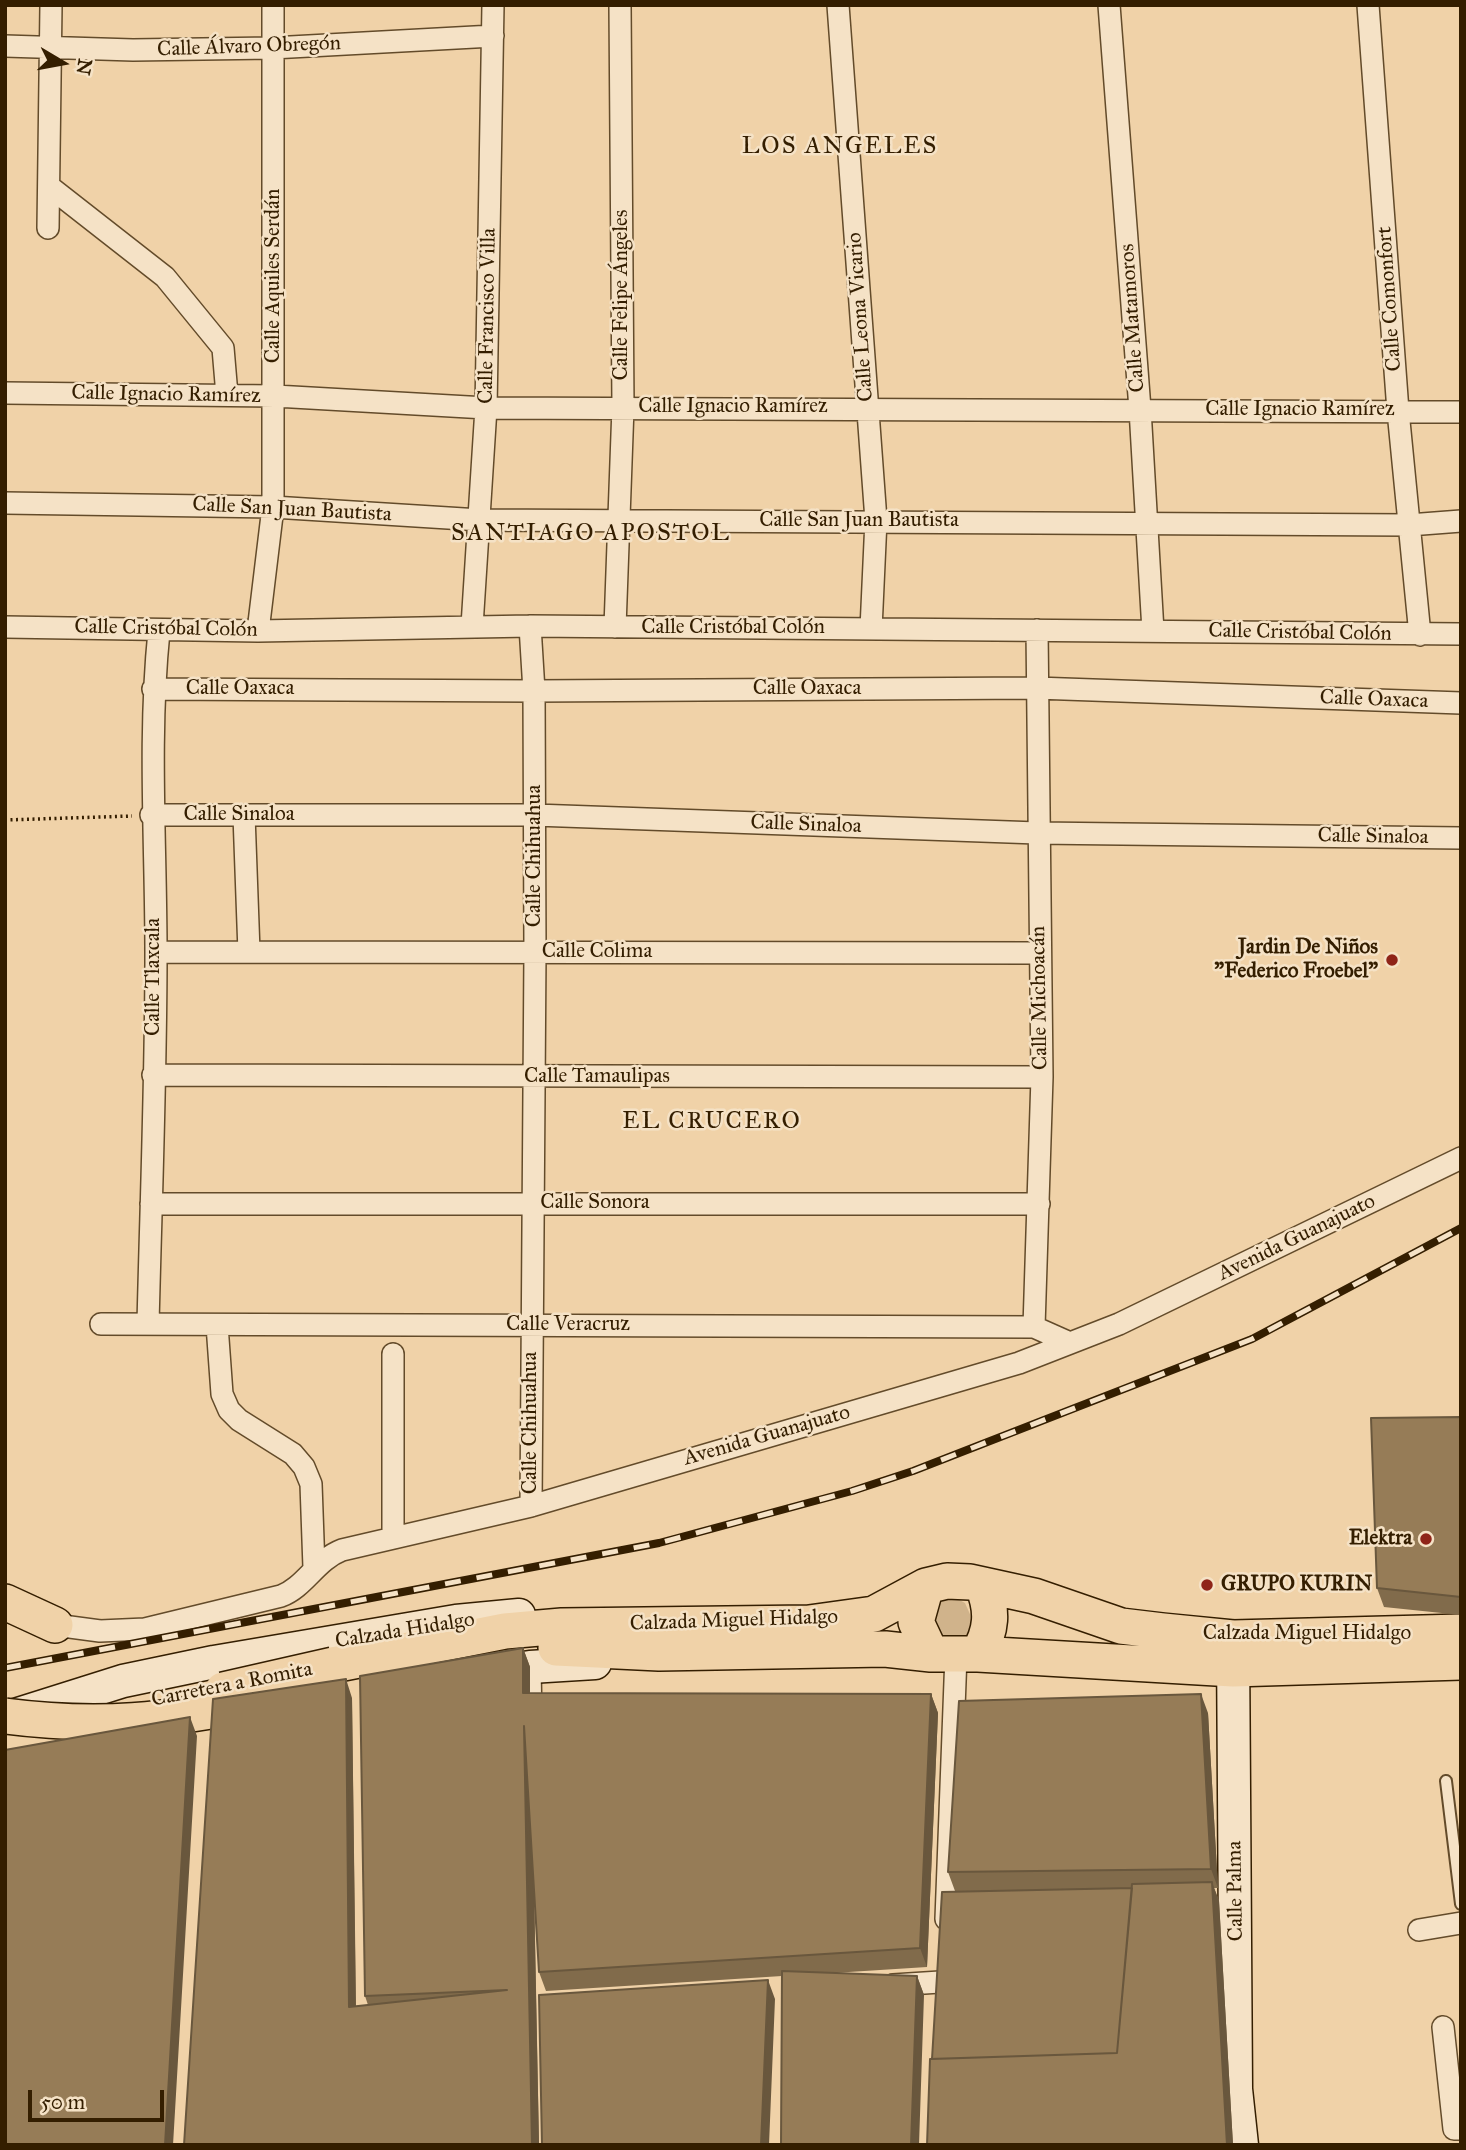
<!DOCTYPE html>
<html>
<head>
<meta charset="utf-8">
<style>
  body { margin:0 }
  #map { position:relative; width:1466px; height:2150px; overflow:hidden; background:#f0d2a8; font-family:"IM FELL Great Primer",serif }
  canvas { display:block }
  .frame { position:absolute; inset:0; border:7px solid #341e00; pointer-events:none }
  .north { position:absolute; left:28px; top:28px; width:70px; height:70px; -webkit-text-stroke:5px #f5e2c6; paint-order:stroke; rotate:100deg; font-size:19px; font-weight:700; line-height:28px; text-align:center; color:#341e00 }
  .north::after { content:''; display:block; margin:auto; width:24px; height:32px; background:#341e00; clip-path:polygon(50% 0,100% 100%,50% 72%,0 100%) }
  .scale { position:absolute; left:28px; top:2090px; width:136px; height:32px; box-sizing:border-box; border:4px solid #341e00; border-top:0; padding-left:9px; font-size:21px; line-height:24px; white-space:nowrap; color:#341e00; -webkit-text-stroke:5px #f5e2c6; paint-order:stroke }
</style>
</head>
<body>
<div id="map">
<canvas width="1466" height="2150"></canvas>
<div class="frame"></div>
<div class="north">N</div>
<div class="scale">50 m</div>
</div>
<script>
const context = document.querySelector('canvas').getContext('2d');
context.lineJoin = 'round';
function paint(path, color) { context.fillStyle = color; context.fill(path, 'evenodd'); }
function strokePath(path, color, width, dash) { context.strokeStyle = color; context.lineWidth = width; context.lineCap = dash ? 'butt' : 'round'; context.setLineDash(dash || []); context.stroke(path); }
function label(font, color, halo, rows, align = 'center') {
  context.font = font + ' "IM FELL Great Primer",serif'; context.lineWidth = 5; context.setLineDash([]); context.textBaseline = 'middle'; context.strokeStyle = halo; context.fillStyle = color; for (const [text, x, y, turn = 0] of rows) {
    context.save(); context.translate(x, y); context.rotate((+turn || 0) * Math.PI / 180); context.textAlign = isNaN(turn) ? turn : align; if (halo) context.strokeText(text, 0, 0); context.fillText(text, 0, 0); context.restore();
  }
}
paint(new Path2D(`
  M 956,1598 L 965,1603 L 973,1621 L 964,1640 L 944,1646 L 923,1623 L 936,1599 Z`), '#d0b38b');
const lane = new Path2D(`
  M 1446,1781 L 1461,1904`);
const street = new Path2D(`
  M 838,5 L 876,520 L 871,629
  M 1109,5 L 1140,409 L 1153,631
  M 1368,5 L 1398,411 L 1420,635
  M 5,46 L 133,50 L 272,48 L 493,36
  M 50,187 L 165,277 L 223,348 L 227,395
  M 48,228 L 51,5
  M 5,393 L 275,396 L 486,408 L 1461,412
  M 5,503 L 273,507 L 480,520 L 1409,525 L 1461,521
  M 472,626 L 486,408 L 493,5
  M 530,626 L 534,691 L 535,952 L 531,1506
  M 5,627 L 258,631 L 530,626 L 1461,634
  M 615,627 L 623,407 L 620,5
  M 258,631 L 273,507 L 273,5
  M 153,689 L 534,691 L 1036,688 L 1461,703
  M 151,815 L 535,815 L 1037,833 L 1461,838
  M 244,815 L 249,952
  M 156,952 L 1039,953
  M 153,1075 L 1042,1077
  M 151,1204 L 1039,1204
  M 101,1324 L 1034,1327 L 1070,1343
  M 148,1324 C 151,1201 156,1077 156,953 C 156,845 148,739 159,631
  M 217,1325 L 222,1394 L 229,1410 L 239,1420 L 293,1454 L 304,1467 L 311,1484 L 314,1568
  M 1034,1327 L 1042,1077 L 1037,630
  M 393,1354 L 393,1538
  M 55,1625 L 100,1631 L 145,1629 L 281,1596 C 305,1587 316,1560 342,1550 L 531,1506 L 1019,1363 L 1119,1324 L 1461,1158
  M 530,1667 L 531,1721
  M 946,1919 L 956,1655
  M 1419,1930 L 1461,1923
  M 893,1985 L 940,1982
  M 1443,2027 L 1454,2129 L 1461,2129`);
const secondary = new Path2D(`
  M 1233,1643 L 1236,2089 L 1242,2145
  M 486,1674 L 530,1667 L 595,1663
  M 12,1716 L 123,1681 L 214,1662 L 456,1621 L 519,1615`);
const primary = new Path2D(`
  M 926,1586 L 916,1622 L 931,1654
  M 5,1602 L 55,1625
  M 556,1648 L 659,1653 L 885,1649 L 931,1654 L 978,1654 L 1233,1669 L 1461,1662
  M 978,1654 C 992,1630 993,1611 983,1586
  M 333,1665 L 505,1631 L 562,1626 L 809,1623 L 874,1614 L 926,1586 L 947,1581 L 970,1582 L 1034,1596 L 1121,1626 L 1163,1631 L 1233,1638 L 1461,1632`);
strokePath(lane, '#634b2a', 14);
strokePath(street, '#634b2a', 24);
strokePath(secondary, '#341e00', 35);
strokePath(primary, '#341e00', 38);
strokePath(new Path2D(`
  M 5,820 L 132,816`), '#341e00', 3.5, [2, 3.5]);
strokePath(lane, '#f5e2c6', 10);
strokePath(street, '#f5e2c6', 21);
strokePath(secondary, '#f5e2c6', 32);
strokePath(primary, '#f0d2a8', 35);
const rail = new Path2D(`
  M 5,1668 L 659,1543 L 852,1491 L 913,1471 L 1252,1339 L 1461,1228`);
strokePath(rail, '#341e00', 8);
strokePath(rail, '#f5e2c6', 5, [16]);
const primaryBridge = new Path2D(`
  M 223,1690 L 333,1665
  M 5,1716 C 98,1728 168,1721 258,1702`);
strokePath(primaryBridge, '#341e00', 38, []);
strokePath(primaryBridge, '#f0d2a8', 35);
paint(new Path2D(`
  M 1461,1417 L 1461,1615 L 1384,1607 L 1377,1588 Z
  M 523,1648 L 530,1667 L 530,1693 L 931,1694 L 938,1713 L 927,1967 L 833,1973 L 917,1976 L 924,1995 L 782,1976 L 546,1991 L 539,1972 L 534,1883 L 539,2145 L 184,2145 L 352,1698 L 356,2006 L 368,2005 L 365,1996 Z
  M 1208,1713 L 1218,1888 L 1214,1888 L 1219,1901 L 1233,2145 L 932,2059 L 955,1891 L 948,1872 Z`), '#816b4b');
paint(new Path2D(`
  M 523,1648 L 530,1667 L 530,1712 L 523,1693 Z
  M 346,1679 L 352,1698 L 356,2025 L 349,2007 Z
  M 931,1694 L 938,1713 L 927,1967 L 920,1948 Z
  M 1201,1694 L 1208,1713 L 1218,1888 L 1211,1869 Z
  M 190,1717 L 197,1736 L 173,2145 L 165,2145 Z
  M 524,1726 L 531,1745 L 539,2145 L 532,2145 Z
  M 1212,1882 L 1219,1901 L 1233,2145 L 1227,2145 Z
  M 917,1976 L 924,1995 L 919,2145 L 911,2145 Z
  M 768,1980 L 775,1999 L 769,2145 L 761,2145 Z`), '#69573d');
const building = new Path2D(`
  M 1461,1417 L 1461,1597 L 1377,1588 L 1371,1418 Z
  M 523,1648 L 523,1693 L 931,1694 L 920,1948 L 539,1972 L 524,1726 L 532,2145 L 184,2145 L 213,1699 L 346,1679 L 349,2007 L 507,1990 L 365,1996 L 360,1676 Z
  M 1201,1694 L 1211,1869 L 948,1872 L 959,1701 Z
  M 190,1717 L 165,2145 L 5,2145 L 5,1750 Z
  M 1212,1882 L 1227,2145 L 927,2145 L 930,2059 L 1117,2053 L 1132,1884 Z
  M 1132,1888 L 1117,2053 L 932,2059 L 942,1892 Z
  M 782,1971 L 917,1976 L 911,2145 L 781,2145 Z
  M 768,1980 L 761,2145 L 542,2145 L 539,1995 Z`);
paint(building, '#967c57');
strokePath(building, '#69573d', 2);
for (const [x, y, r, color] of [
  [1392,960,7,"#8f2418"],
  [1426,1539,7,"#8f2418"],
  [1207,1585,7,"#8f2418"]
]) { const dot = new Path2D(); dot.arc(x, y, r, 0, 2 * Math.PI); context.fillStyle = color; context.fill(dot); strokePath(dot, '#f5e2c6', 2.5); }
label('21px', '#341e00', '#f5e2c6', [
  ["Calle Álvaro Obregón",249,47,-2],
  ["Calle Aquiles Serdán",274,276,-90],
  ["Calle Felipe Ángeles",622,295,-90],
  ["Calle Comonfort",1390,299,-94],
  ["Calle Francisco Villa",488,316,-89],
  ["Calle Leona Vicario",861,317,-94],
  ["Calle Matamoros",1133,318,-94],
  ["Calle Ignacio Ramírez",166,395,1],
  ["Calle Ignacio Ramírez",733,407],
  ["Calle Ignacio Ramírez",1300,410],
  ["Calle San Juan Bautista",292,510,3],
  ["Calle San Juan Bautista",859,521],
  ["Calle Cristóbal Colón",733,628],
  ["Calle Cristóbal Colón",166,629,1],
  ["Calle Cristóbal Colón",1300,633,1],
  ["Calle Oaxaca",240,689],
  ["Calle Oaxaca",807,689],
  ["Calle Oaxaca",1374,700,2],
  ["Calle Sinaloa",239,815],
  ["Calle Sinaloa",806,825,2],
  ["Calle Sinaloa",1373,837,1],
  ["Calle Chihuahua",535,856,-90],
  ["Calle Colima",597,952],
  ["Calle Tlaxcala",154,977,-90],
  ["Calle Michoacán",1040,998,-91],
  ["Calle Tamaulipas",597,1077],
  ["Calle Sonora",595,1203],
  ["Avenida Guanajuato",1297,1238,-26],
  ["Calle Veracruz",568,1325],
  ["Calle Chihuahua",531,1423,-90],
  ["Avenida Guanajuato",767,1436,-16],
  ["Calzada Miguel Hidalgo",734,1621,-2],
  ["Calzada Hidalgo",405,1631,-9],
  ["Calzada Miguel Hidalgo",1307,1634],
  ["Carretera a Romita",232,1685,-11],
  ["Calle Palma",1236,1891,-91]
]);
label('bold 21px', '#341e00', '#f5e2c6', [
  ["Jardin De Niños",1378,948],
  ["\"Federico Froebel\"",1378,972],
  ["Elektra",1412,1539],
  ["GRUPO KURIN",1221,1585,"left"]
], 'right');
context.letterSpacing = '2px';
label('24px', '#341e00', '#f5e2c6', [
  ["LOS ANGELES",840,147],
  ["SANTIAGO APOSTOL",591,534],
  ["EL CRUCERO",712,1122]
]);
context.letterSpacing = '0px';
</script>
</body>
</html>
